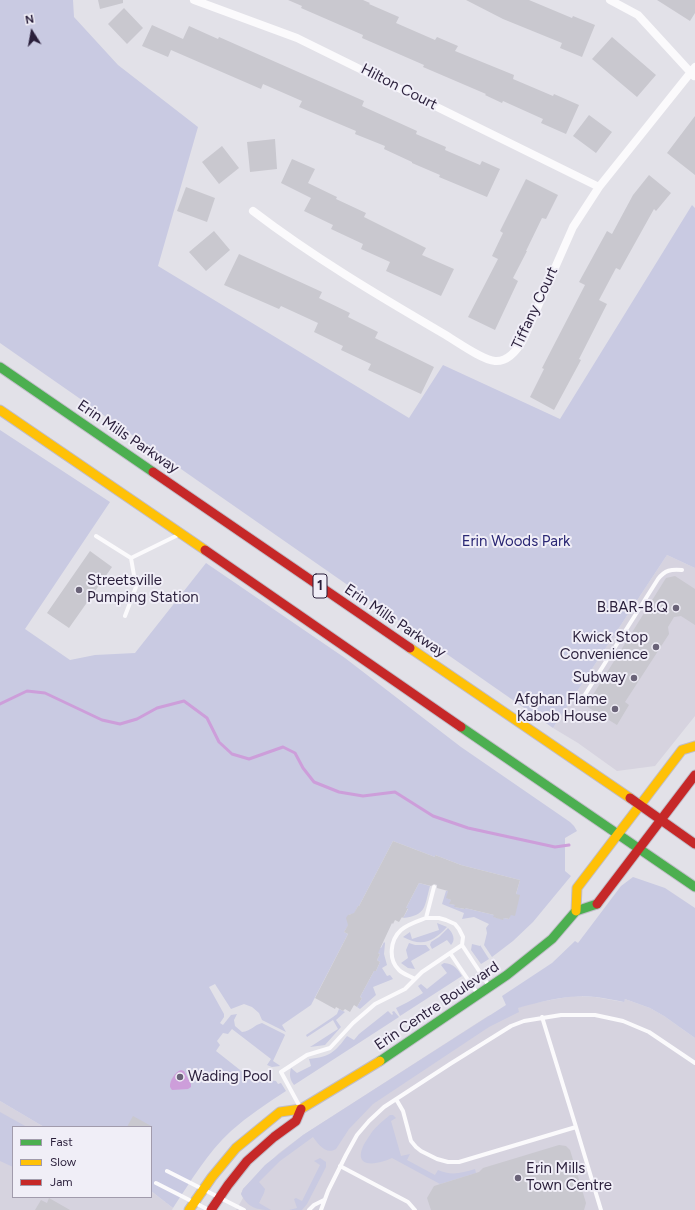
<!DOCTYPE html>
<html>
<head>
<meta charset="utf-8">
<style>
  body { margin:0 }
  #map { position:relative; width:695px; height:1210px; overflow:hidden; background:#e2e1e8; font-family:Figtree,sans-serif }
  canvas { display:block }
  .legend { position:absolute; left:12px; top:1126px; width:140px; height:72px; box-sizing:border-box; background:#f0eef7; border:1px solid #a19bac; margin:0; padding:5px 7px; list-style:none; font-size:12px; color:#2a1f3b }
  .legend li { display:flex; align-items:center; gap:8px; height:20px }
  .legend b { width:20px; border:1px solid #a19bac }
  .north { position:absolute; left:12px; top:12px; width:40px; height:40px; -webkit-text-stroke:3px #f0eef7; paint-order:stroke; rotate:349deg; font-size:11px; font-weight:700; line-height:16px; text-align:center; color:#2a1f3b }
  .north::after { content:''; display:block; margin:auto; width:14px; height:18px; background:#2a1f3b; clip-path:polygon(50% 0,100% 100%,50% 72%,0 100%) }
</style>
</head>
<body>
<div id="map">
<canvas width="695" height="1210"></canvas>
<ul class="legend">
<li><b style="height:5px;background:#4caf50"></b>Fast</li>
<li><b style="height:5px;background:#ffc107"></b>Slow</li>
<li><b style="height:5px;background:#c62828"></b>Jam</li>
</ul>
<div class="north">N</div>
</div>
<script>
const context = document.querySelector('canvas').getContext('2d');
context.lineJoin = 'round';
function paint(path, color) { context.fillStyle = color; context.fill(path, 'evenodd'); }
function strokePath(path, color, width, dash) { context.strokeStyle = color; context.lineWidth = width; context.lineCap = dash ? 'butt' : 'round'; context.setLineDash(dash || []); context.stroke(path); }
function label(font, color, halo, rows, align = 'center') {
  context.font = font + ' Figtree,sans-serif'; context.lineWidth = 4; context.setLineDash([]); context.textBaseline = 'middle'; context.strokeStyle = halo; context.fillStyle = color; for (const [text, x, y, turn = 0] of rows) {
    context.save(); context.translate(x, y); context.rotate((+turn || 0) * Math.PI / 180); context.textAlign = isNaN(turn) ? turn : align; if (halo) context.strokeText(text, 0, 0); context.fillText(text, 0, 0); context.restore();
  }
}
paint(new Path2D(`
  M 667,555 L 695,568 L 695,716 L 655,766 L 617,771 L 578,743 L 553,728 Z
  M 573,996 L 595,997 L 623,1002 L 625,999 L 650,1008 L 664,1016 L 695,1038 L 695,1210 L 236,1210 L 243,1198 L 241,1194 L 243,1189 L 279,1153 L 303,1135 L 488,1016 L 534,1003 Z
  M 0,1101 L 44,1127 L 13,1127 L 13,1197 L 151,1197 L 151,1191 L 173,1208 L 172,1210 L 0,1210 Z`), '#d6d3df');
paint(new Path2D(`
  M 0,0 L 73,0 L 74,17 L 118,65 L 198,127 L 158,266 L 409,418 L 443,365 L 560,419 L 692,205 L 695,208 L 695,568 L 667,555 L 553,728 L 0,343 Z
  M 0,430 L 110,502 L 25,629 L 70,660 L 95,655 L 135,653 L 206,563 L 345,658 L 461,747 L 570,822 L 574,826 L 577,831 L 565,838 L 565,871 L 571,876 L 533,922 L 513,941 L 492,957 L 484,945 L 487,933 L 486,928 L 489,924 L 474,917 L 462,919 L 464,913 L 442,904 L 446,891 L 448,891 L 447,898 L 451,900 L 450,904 L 455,905 L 455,907 L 464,909 L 465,908 L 494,915 L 494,917 L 503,919 L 504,918 L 509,919 L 520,880 L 461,865 L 435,855 L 435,857 L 393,841 L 359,906 L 358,906 L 354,914 L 350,914 L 347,918 L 347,921 L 349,924 L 344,932 L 348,934 L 311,1005 L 282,1025 L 286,1032 L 262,1020 L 259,1013 L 252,1007 L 244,1004 L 231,1009 L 215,984 L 209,987 L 224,1014 L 224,1017 L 220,1023 L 223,1025 L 231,1015 L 237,1014 L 234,1020 L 235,1026 L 242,1032 C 251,1031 254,1025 262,1023 L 284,1034 L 285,1035 L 273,1061 L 279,1065 L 280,1066 L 272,1067 L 267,1065 L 271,1059 L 232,1029 L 228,1034 L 223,1033 L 217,1041 L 220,1045 L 216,1051 L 254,1081 L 258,1076 L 267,1080 L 276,1081 L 278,1084 L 281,1083 L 286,1091 C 267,1103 248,1116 231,1131 C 207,1153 191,1181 173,1208 L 151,1191 L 151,1127 L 44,1127 L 0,1101 Z
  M 633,877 L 665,888 L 695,908 L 695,1038 L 664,1016 L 650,1008 L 625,999 L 624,1002 C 614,1000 605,998 596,997 C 569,994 543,1001 518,1008 L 519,1012 L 489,1027 L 373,1104 L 349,1129 L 336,1149 C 326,1155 319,1145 313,1137 L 280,1161 L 259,1182 L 265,1189 L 264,1193 L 259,1203 L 271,1210 C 257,1210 248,1208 241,1194 L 243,1189 L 265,1165 L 303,1135 L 506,1005 L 502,996 L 552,963 L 575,941 L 578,943 L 621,886 Z
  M 419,883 L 430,886 C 424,907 427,915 403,918 L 408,909 L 406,908 Z
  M 437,923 L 447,927 C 433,942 422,947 403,937 L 410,932 L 412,939 L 439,930 Z
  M 448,928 C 453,933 456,940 451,945 L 447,940 L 432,949 L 430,945 L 431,942 L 439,937 Z
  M 384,942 L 385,943 L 384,954 L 387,965 L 382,968 L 387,976 L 390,975 L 393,979 L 373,987 L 376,995 L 360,1009 L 357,1007 L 362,998 L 360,997 L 374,971 L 376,971 L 380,962 L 377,960 L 380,954 L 374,951 L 375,946 L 381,948 Z
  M 409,943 L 415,945 L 426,945 L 430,950 L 411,961 L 415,969 L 408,968 L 401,963 L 408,958 L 406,950 Z
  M 472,944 L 480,946 L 480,945 L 489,959 L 481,964 L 471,950 Z
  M 444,963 C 454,964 457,968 462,976 L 400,1016 L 396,1008 L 408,1002 L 423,993 L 418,986 L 421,984 L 427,989 L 447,973 L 441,965 Z
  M 339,1009 L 345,1012 L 336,1020 L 341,1027 L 325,1045 L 310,1047 L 338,1029 L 333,1020 L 307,1037 L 306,1035 L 333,1017 L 337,1014 Z
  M 388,1011 L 392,1015 L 393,1014 L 392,1012 L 394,1011 L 399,1017 L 294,1085 C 290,1080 289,1075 291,1068 L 297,1073 L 311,1066 L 309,1059 C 330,1057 335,1052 347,1036 L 354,1040 L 359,1034 Z
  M 0,1112 L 27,1127 L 13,1127 L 13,1167 L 0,1161 Z
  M 390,1115 L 393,1115 L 396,1118 L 391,1121 L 401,1156 L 410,1154 L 407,1160 L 435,1175 L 438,1170 C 451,1176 462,1173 475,1169 L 476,1173 L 440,1184 L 392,1158 C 365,1170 350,1162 370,1135 C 375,1127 383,1121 390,1115 Z
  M 320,1158 L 326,1162 L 326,1167 L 307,1204 L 302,1210 L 289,1210 L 297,1208 L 294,1199 L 296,1198 L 302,1201 L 320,1165 L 314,1161 Z`), '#c9cae2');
paint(new Path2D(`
  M 181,1070 L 184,1071 L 191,1084 L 191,1087 L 188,1089 L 172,1090 L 170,1087 C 169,1081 176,1071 181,1070 Z`), '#cd9eda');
strokePath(new Path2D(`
  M 0,704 L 27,691 L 45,693 L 102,720 L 120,724 L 137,719 L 157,708 L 184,701 L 207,718 L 219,742 L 232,754 L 249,759 L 283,747 L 295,753 L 303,768 L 314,782 L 339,792 L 363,796 L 395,792 L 433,816 L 468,828 L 555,847 L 569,845`), '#cd9eda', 3);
paint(new Path2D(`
  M 98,0 L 123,0 L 123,3 L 100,9 Z
  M 288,0 L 363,0 L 370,3 L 369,4 L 399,17 L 396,23 L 435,40 L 437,37 L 458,46 L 455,51 L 514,75 L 513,79 L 553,96 L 554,94 L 579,105 L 566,134 L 541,123 L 543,119 L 503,101 L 502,103 L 485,95 L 486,94 L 423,67 L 424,65 L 362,38 L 363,35 L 301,8 L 302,6 Z
  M 466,0 L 529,0 L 572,18 L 573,16 L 595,25 L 582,57 L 560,48 L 562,43 L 503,19 Z
  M 657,0 L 695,0 L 695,13 L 690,21 Z
  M 124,8 L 143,28 L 127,44 L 108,24 Z
  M 152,25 L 183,39 L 189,26 L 218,39 L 219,37 L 364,101 L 362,106 L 417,131 L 416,134 L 446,147 L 445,150 L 480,165 L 482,161 L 500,169 L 487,197 L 439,177 L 440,175 L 412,163 L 412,162 L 384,149 L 385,146 L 355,134 L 356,131 L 299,107 L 302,101 L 263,84 L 261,89 L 171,50 L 168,57 L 142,46 Z
  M 612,37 L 656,75 L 637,97 L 592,59 Z
  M 589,115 L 612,132 L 596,153 L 573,136 Z
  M 695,116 L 695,175 L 667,153 Z
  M 275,139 L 277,169 L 250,172 L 247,142 Z
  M 222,146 L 239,168 L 219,184 L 202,162 Z
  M 292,159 L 315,169 L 308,183 L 337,197 L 336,199 L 366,213 L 364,217 L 426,248 L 422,255 L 454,269 L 441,296 L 386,271 L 390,262 L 361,249 L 363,244 L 331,229 L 333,225 L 304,211 L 311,198 L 281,183 Z
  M 649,175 L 671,193 L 656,211 L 654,209 L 620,270 L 616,268 L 599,300 L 607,304 L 579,359 L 581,360 L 554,410 L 530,397 L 544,369 L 542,368 L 585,285 L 579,282 L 607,231 L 612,234 L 633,195 Z
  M 526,179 L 558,195 L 546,219 L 542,218 L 526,251 L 527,251 L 513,278 L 518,281 L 495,330 L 468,317 L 498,259 L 492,256 L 503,233 L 500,231 Z
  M 186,187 L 215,198 L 207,222 L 177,211 Z
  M 214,231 L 230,250 L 206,271 L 189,252 Z
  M 239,254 L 322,292 L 319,298 L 350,313 L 348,317 L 378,332 L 375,338 L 434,367 L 421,394 L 368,370 L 371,364 L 341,350 L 343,346 L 314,332 L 318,323 L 281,306 L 279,309 L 224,285 Z
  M 90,551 L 112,567 L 69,628 L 47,613 Z
  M 675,576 L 695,589 L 695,625 L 681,616 L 674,617 L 668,627 L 669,634 L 625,702 L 629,705 L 617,725 L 586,706 L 666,578 Z
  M 393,841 L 435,857 L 435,855 L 461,865 L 520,880 L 516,894 L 520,895 L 515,916 L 511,915 L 509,919 L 504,918 L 503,920 L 493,917 L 494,915 L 465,908 L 465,909 L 454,907 L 455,905 L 449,904 L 451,900 L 446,898 L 448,891 L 437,888 L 437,885 L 434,884 L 431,886 L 419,883 L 406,908 L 408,908 L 403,918 L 402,917 L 399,922 L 395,920 L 393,924 L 392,923 L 378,953 L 380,954 L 377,960 L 380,962 L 376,971 L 374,971 L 360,997 L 362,998 L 357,1007 L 354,1005 L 350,1012 L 345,1009 L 343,1011 L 336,1007 L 335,1009 L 315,998 L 348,934 L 344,932 L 348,925 L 346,918 L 348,915 L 354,913 L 358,906 L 359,906 Z
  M 133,1116 L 153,1127 L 127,1127 Z
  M 559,1145 L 566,1146 L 570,1150 L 586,1203 L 584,1210 L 431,1210 L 427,1198 L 434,1186 L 479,1172 L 483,1168 Z
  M 49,1198 L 70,1210 L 35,1210 L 41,1200 L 47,1203 Z`), '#c9c8cf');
const fast = new Path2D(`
  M 0,367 L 153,472
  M 461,727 L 695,887
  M 380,1061 L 507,975 L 552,939 L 576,911 L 597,904`);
const slow = new Path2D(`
  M 0,410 L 205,550
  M 410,648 L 630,798
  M 576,911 L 577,888 L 682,750 L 695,746
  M 189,1210 L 212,1177 L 236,1148 L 280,1112 L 301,1109 L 380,1061`);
const jam = new Path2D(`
  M 153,472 L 410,648
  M 205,550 L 461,727
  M 630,798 L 695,844
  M 597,904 L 695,775
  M 211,1210 L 228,1185 L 247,1161 L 274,1137 L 296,1121 L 301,1109`);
strokePath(fast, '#c0bdc8', 11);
strokePath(slow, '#c0bdc8', 11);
strokePath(jam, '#c0bdc8', 11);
strokePath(new Path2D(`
  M 96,536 L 131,558 L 178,535
  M 125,616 L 136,587 L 131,558
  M 581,701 L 658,579 C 665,570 671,569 682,570
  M 426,918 L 439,918 L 446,920 L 455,924 L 459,929 L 463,937 L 462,945 L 489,986
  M 450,953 L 477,993
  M 415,979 C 410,976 403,974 399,970 C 388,960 390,940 401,930 C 408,924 418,921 426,918 L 434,887
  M 542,1017 L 576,1127
  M 396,1099 L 403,1111 L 411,1141 L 416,1147 L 421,1151 L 437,1159 L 448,1162 L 459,1162 L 576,1127 L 601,1210
  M 300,1107 L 281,1072 L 307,1055 L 330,1048 L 353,1023 L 375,1004 L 405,989 L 422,972 L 462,945
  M 340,1166 L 408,1202 L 415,1210
  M 167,1171 L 244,1210
  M 156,1183 L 209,1210
  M 309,1210 L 314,1205 L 324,1200
  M 321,1210 L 328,1191 L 346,1155 L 357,1135 L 369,1121 L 384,1107 L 450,1064 L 511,1026 L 524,1021 L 561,1015 L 595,1015 L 623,1021 L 649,1032 L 695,1063`), '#fbfafc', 4);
strokePath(new Path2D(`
  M 194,0 L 297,38 L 599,187
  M 610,0 L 638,15 L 694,76
  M 253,211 C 313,257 379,296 444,334 C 456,341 482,360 495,361 C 509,362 518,349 524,338 L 573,227 L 599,187 L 695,67`), '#fbfafc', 8);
strokePath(fast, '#4caf50', 9);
strokePath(slow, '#ffc107', 9);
strokePath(jam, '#c62828', 9);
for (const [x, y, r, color] of [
  [79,590,4,"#6a6378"],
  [676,608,4,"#6a6378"],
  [656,647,4,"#6a6378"],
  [634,678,4,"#6a6378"],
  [615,709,4,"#6a6378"],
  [180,1077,4,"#6a6378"],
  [518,1178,4,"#6a6378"]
]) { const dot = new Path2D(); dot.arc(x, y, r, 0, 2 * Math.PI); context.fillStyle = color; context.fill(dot); strokePath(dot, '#f0eef7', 1.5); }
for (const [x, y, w] of [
  [320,586,14]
]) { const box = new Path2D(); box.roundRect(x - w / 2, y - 12, w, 24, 3); context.fillStyle = '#f0eef7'; context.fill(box); strokePath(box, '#2a1f3b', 1); }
label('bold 14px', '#2a1f3b', null, [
  ["1",320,586]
]);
label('15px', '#2a1f3b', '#f0eef7', [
  ["Hilton Court",399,87,27],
  ["Tiffany Court",535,308,-65],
  ["Erin Mills Parkway",128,437,34],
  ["Erin Mills Parkway",395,621,34],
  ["Erin Centre Boulevard",437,1006,-34]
]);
label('15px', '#2a2774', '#f0eef7', [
  ["Erin Woods Park",516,542]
]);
label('15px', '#2a1f3b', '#f0eef7', [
  ["Streetsville",87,581,"left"],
  ["Pumping Station",87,598,"left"],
  ["B.BAR-B.Q",668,608],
  ["Kwick Stop",648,638],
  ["Convenience",648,655],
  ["Subway",626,678],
  ["Afghan Flame",607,700],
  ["Kabob House",607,717],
  ["Wading Pool",188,1077,"left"],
  ["Erin Mills",526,1169,"left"],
  ["Town Centre",526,1186,"left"]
], 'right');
</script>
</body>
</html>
